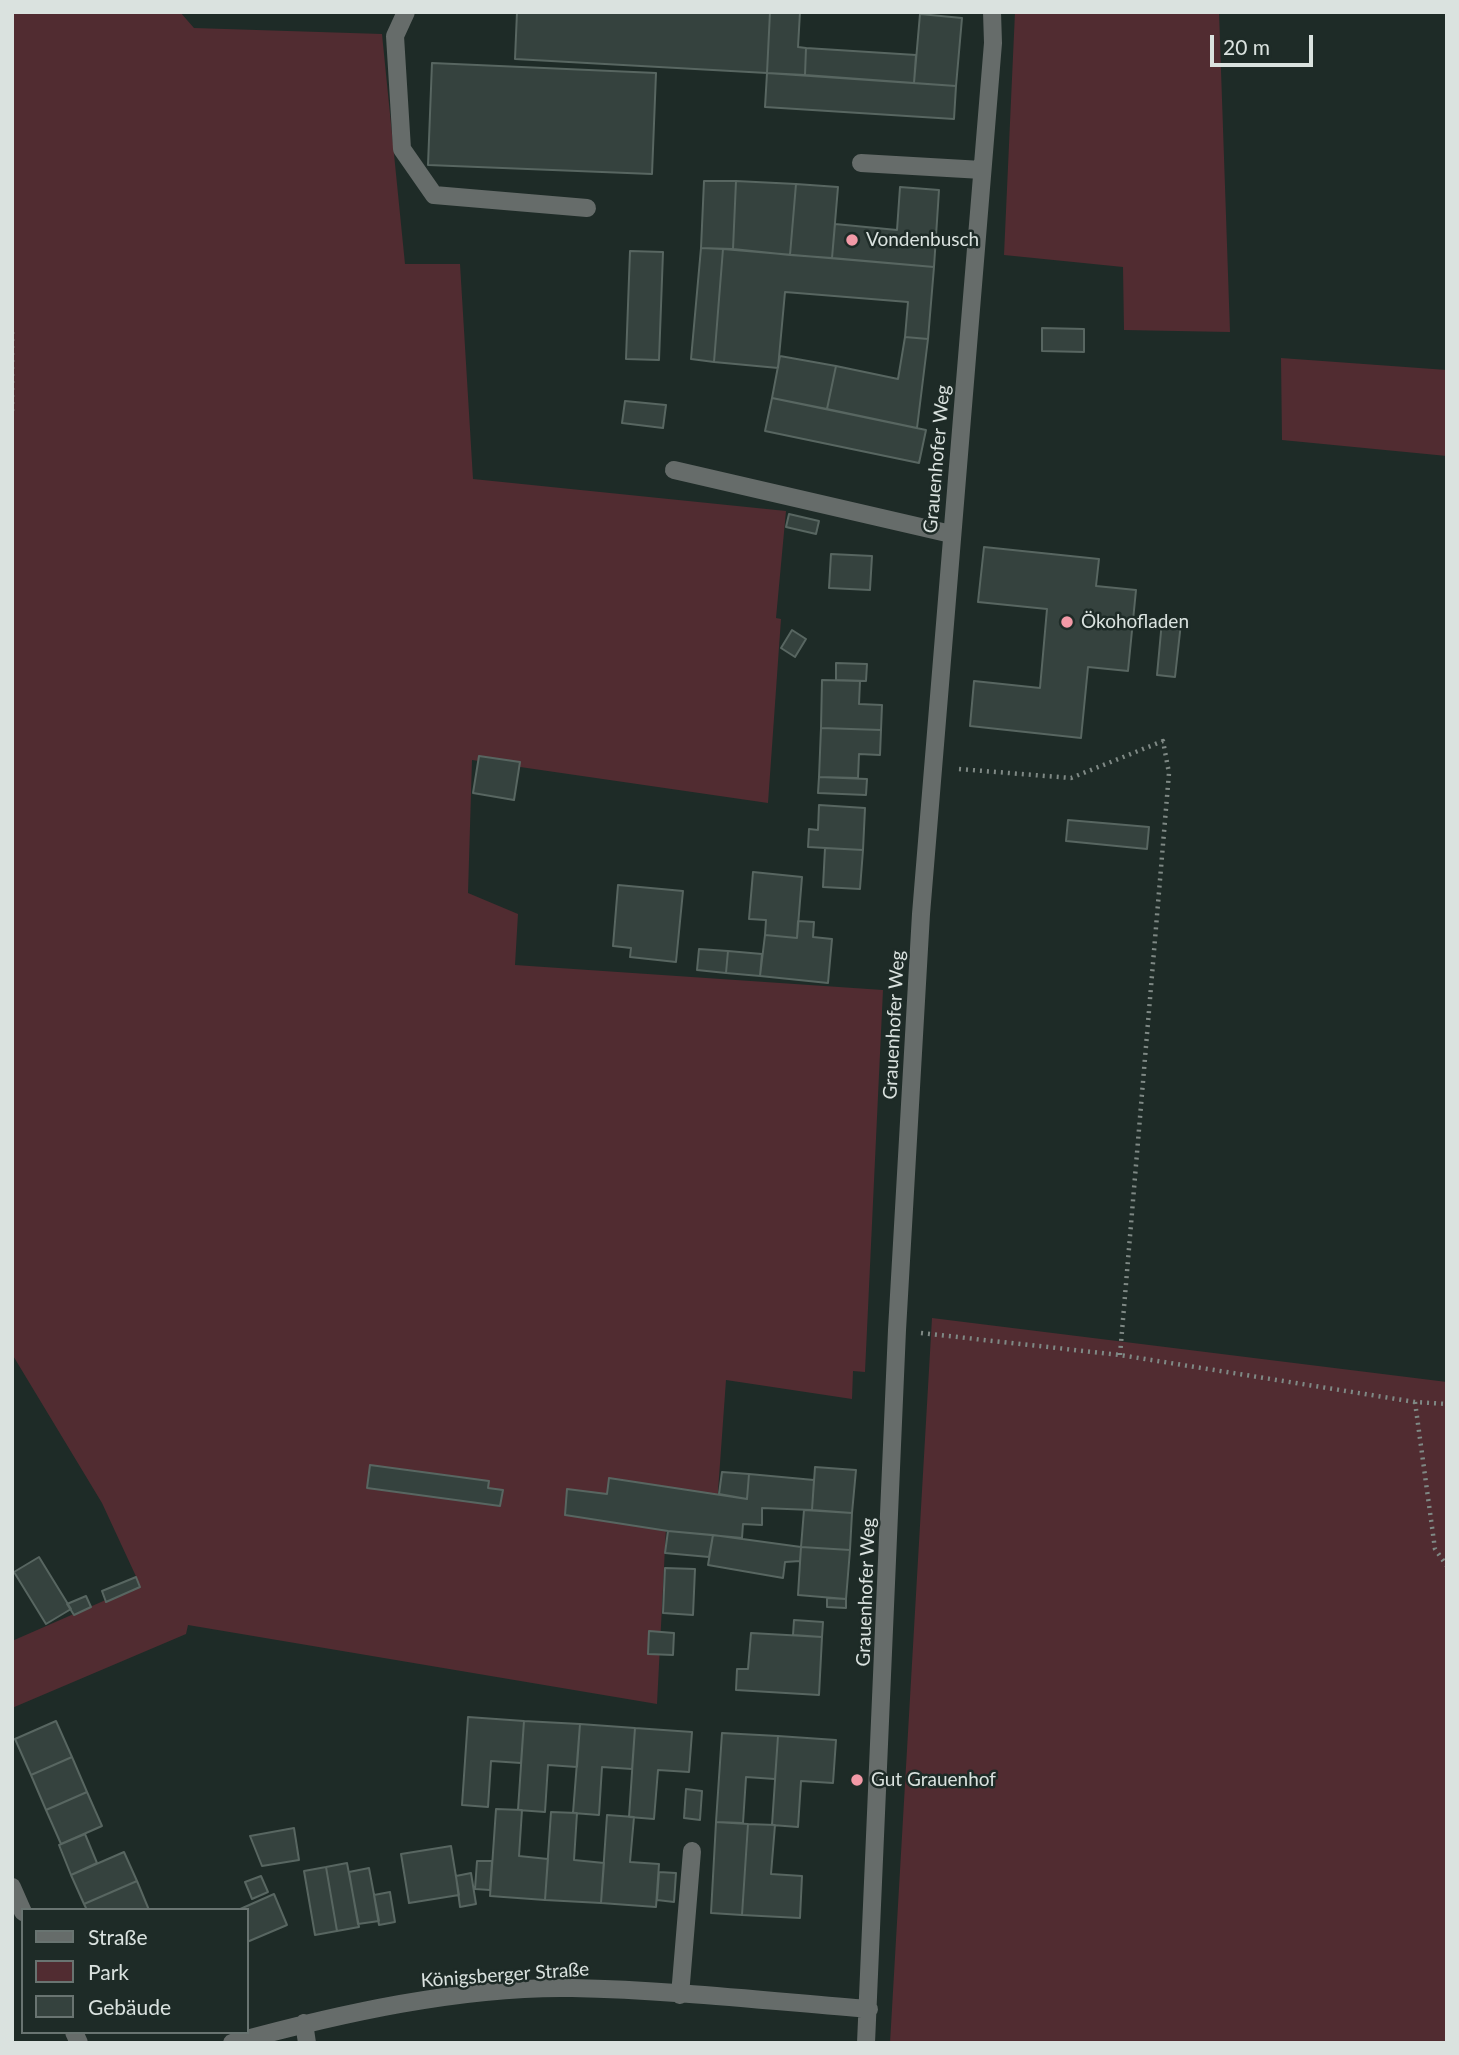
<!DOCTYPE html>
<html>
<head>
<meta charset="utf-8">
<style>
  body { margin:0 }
  #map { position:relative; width:1459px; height:2055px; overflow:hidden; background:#1e2b27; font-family:Lato,sans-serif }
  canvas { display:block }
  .frame { position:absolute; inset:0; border:14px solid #dae2df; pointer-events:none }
  .legend { position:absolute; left:21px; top:1908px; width:228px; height:126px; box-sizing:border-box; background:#1e2b27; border:2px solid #697471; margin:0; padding:9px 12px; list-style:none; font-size:21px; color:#dae2df }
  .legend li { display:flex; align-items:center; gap:14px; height:35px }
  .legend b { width:35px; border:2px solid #697471 }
  .scale { position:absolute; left:1210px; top:35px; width:103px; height:32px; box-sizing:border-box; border:4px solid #dae2df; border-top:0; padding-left:9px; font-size:21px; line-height:24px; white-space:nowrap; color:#dae2df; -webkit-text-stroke:5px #1e2b27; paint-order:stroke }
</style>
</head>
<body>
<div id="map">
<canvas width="1459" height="2055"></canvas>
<div class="frame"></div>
<ul class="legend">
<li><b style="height:9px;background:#666c6a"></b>Straße</li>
<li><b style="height:19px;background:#512c31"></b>Park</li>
<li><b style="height:19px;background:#35423e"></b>Gebäude</li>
</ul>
<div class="scale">20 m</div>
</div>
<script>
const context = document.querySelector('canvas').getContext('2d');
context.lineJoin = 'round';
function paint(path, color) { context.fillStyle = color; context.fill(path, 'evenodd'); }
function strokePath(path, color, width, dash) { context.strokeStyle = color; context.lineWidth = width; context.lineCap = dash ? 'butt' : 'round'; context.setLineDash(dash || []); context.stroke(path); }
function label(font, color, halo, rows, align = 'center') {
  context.font = font + ' Lato,sans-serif'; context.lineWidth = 5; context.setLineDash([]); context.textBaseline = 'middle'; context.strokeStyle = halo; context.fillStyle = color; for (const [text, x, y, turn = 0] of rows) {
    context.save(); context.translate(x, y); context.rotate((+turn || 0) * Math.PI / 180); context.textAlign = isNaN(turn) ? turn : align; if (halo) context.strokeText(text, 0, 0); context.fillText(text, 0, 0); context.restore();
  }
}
paint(new Path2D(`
  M 12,12 L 180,12 L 194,28 L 382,34 L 405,264 L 460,264 L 473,479 L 786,511 L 776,618 L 781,619 L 768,803 L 472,760 L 468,893 L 518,914 L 515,965 L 883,990 L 865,1372 L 853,1371 L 852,1399 L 726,1380 L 715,1533 L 666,1528 L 657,1704 L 188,1625 L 186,1634 L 12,1708 L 12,1641 L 140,1585 L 102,1503 L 12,1354 Z
  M 1015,12 L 1219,12 L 1230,332 L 1124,330 L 1123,267 L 1004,255 Z
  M 1281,358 L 1447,370 L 1447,456 L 1282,440 Z
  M 932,1318 L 1447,1382 L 1447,2043 L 890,2043 Z`), '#512c31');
const building = new Path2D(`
  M 517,12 L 770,12 L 767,73 L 515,59 Z
  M 770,12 L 800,12 L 798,47 L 806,48 L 805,75 L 767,73 Z
  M 920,14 L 962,18 L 956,86 L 914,83 Z
  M 806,48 L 916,55 L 914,83 L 805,75 Z
  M 432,63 L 656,73 L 652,174 L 428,165 Z
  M 767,73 L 956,86 L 954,119 L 765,107 Z
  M 704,181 L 736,181 L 733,249 L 701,248 Z
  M 736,181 L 796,184 L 790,255 L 733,249 Z
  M 796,184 L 838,187 L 832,258 L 790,255 Z
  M 900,187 L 939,190 L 934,267 L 832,258 L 835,224 L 897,230 Z
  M 701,248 L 723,249 L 714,362 L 691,359 Z
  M 723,249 L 934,267 L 928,339 L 905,337 L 908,302 L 785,292 L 778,368 L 714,362 Z
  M 630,251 L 663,252 L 659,360 L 626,359 Z
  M 1042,328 L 1084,329 L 1084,352 L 1042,351 Z
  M 905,337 L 928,339 L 917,428 L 827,409 L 836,366 L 898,379 Z
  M 780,356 L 836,366 L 827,409 L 772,398 Z
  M 772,398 L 926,430 L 919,463 L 765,431 Z
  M 625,401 L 666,405 L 663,428 L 622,423 Z
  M 789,514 L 819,521 L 816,534 L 786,527 Z
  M 984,547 L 1099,559 L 1096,586 L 1136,590 L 1128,671 L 1088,667 L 1081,738 L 970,726 L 974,681 L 1040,688 L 1047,609 L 978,602 Z
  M 831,554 L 872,556 L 870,590 L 829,588 Z
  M 1162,621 L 1181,623 L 1175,677 L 1157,675 Z
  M 792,630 L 806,639 L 795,657 L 781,648 Z
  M 836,663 L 867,664 L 866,681 L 836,680 Z
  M 822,680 L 860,681 L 859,704 L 882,705 L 881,730 L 821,728 Z
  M 821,728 L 881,730 L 880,755 L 859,754 L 858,778 L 819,777 Z
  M 479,756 L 520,762 L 514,800 L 473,793 Z
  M 819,777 L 867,779 L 866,795 L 818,793 Z
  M 819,805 L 865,808 L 863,850 L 808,847 L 809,829 L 818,830 Z
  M 1068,820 L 1149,827 L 1147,849 L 1066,841 Z
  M 825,848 L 863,850 L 860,889 L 823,887 Z
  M 753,872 L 802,877 L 797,938 L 765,935 L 766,920 L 749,919 Z
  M 618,885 L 683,891 L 676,962 L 630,957 L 631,948 L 613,946 Z
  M 798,921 L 814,922 L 813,937 L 832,939 L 828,983 L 760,976 L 765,935 L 797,938 Z
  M 699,949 L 728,951 L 726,973 L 697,970 Z
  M 728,951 L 762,954 L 760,976 L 726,973 Z
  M 370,1465 L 489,1481 L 488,1488 L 503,1490 L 500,1506 L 367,1488 Z
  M 815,1467 L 856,1470 L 852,1513 L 812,1510 Z
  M 722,1472 L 749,1474 L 747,1499 L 719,1494 Z
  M 749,1474 L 814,1480 L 812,1510 L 762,1508 L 762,1525 L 743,1524 L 742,1538 L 668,1531 L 565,1515 L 567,1489 L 607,1494 L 609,1478 L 747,1499 Z
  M 804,1510 L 852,1513 L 850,1550 L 801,1547 Z
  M 668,1531 L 713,1535 L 709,1557 L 665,1553 Z
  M 713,1535 L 801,1547 L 800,1561 L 785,1562 L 783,1578 L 708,1565 Z
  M 801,1547 L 850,1550 L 846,1599 L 798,1595 Z
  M 39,1557 L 71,1609 L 46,1624 L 14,1572 Z
  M 665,1568 L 695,1569 L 693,1615 L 663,1613 Z
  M 136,1577 L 140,1587 L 106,1602 L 102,1591 Z
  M 86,1596 L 91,1607 L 74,1615 L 67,1604 Z
  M 827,1598 L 846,1599 L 846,1608 L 827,1607 Z
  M 794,1620 L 823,1622 L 822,1637 L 793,1635 Z
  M 649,1631 L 674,1633 L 673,1655 L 648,1654 Z
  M 751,1633 L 822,1637 L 819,1695 L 736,1690 L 737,1669 L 748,1669 Z
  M 468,1717 L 524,1721 L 521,1763 L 491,1761 L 488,1807 L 462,1805 Z
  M 56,1721 L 72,1757 L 31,1775 L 15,1739 Z
  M 524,1721 L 580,1724 L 577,1767 L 548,1765 L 545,1812 L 518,1810 Z
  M 580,1724 L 635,1728 L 632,1769 L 602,1767 L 599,1815 L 573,1813 Z
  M 635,1728 L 692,1732 L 689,1772 L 658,1770 L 654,1819 L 629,1817 Z
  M 722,1733 L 778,1736 L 775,1779 L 746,1777 L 743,1823 L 716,1822 Z
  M 778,1736 L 836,1740 L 833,1783 L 801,1781 L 798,1827 L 772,1825 Z
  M 72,1757 L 87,1792 L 46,1810 L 31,1775 Z
  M 686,1789 L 702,1791 L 700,1820 L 684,1818 Z
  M 87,1792 L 102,1826 L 61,1844 L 46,1810 Z
  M 496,1809 L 522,1810 L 519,1856 L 548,1859 L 545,1900 L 490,1896 Z
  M 551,1812 L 577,1813 L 574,1860 L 604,1863 L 601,1903 L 545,1900 Z
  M 607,1815 L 634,1817 L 630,1862 L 659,1864 L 656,1907 L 601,1903 Z
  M 716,1822 L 748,1824 L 742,1915 L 711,1913 Z
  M 748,1824 L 775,1825 L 771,1874 L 802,1876 L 800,1918 L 742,1915 Z
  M 294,1828 L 299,1860 L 262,1866 L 250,1836 Z
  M 85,1834 L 97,1863 L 71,1875 L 59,1845 Z
  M 451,1846 L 459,1895 L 409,1903 L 401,1854 Z
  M 124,1852 L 137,1881 L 84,1904 L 71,1875 Z
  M 477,1861 L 492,1861 L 490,1890 L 475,1889 Z
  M 347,1863 L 359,1927 L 337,1931 L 326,1867 Z
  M 326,1867 L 337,1931 L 315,1935 L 304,1871 Z
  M 369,1868 L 379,1921 L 358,1924 L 349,1872 Z
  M 659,1872 L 676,1873 L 674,1902 L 657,1900 Z
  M 471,1873 L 476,1904 L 460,1907 L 456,1876 Z
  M 261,1876 L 268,1892 L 252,1899 L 245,1882 Z
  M 137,1881 L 149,1910 L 87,1910 L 84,1904 Z
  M 390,1892 L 395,1922 L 379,1925 L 374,1895 Z
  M 274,1894 L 287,1925 L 247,1942 L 247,1910 L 238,1910 Z`);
paint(building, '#35423e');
strokePath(building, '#586661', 2);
strokePath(new Path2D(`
  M 12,332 L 12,411
  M 959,769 L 1071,778 L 1163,741 L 1169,773 L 1120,1355
  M 921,1333 L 1120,1355 L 1415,1402 L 1447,1404
  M 1415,1402 L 1435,1549 L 1447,1566`), '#7f8985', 4.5, [2, 5]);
strokePath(new Path2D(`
  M 406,12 L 395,36 L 402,149 L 434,195 L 587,208
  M 861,163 L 982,170
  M 674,470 L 951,534
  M 12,1887 L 23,1912
  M 680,1995 L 692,1851
  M 304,2023 L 307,2043
  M 74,2032 L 79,2043
  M 232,2043 C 338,2014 462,1986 572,1988 C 671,1990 770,2001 869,2009
  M 866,2043 L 897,1330 L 921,914 L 993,43 L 992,12`), '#666c6a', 18);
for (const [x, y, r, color] of [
  [852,240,7,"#f39aa7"],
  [1067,622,7,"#f39aa7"],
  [857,1780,7,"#f39aa7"]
]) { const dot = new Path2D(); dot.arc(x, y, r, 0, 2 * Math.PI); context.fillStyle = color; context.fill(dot); strokePath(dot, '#1e2b27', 2.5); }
label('19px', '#dae2df', '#1e2b27', [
  ["Vondenbusch",866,240],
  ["Ökohofladen",1081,622],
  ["Gut Grauenhof",871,1780]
], 'left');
label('19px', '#dae2df', '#1e2b27', [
  ["Grauenhofer Weg",937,459,-85],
  ["Grauenhofer Weg",894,1025,-87],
  ["Grauenhofer Weg",866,1592,-88],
  ["Königsberger Straße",505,1975,-4]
]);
</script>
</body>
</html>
